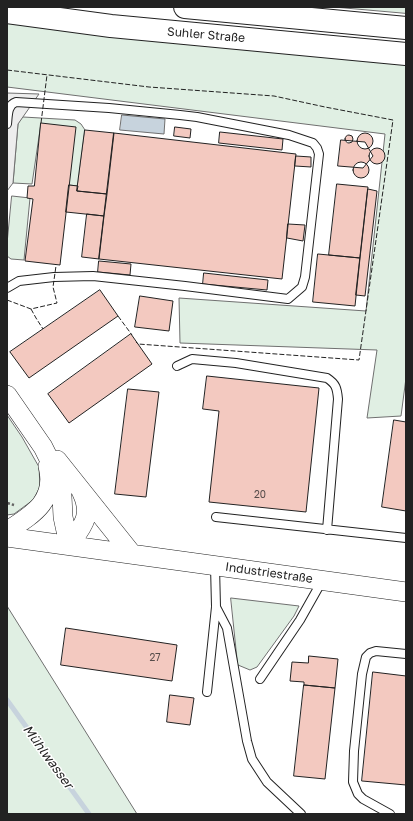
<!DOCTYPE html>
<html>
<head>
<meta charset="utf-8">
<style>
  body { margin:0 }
  #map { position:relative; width:413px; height:821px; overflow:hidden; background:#fff; font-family:"Golos Text",sans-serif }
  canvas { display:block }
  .frame { position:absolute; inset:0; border:8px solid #222; pointer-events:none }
</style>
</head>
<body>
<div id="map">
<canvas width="413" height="821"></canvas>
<div class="frame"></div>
</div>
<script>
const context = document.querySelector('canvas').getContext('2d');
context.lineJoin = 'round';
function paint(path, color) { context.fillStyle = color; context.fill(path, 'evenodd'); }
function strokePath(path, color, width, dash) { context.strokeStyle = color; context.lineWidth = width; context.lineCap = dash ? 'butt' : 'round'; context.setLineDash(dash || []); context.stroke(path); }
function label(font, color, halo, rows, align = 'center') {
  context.font = font + ' "Golos Text",sans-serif'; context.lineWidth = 3; context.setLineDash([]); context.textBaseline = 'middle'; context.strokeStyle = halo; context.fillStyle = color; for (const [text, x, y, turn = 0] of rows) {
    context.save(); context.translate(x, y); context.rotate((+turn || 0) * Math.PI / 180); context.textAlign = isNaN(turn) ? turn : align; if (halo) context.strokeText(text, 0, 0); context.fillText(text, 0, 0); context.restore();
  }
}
const green = new Path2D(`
  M 334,7 L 406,7 L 406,13 Z
  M 7,21 L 406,60 L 406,378 L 401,416 L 367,418 L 377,350 L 180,343 L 179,298 L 366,311 L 385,134 L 7,87 Z
  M 23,117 L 75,120 L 81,124 L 85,130 L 78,186 L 69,185 L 41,123 L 32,184 L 13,183 L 18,124 Z
  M 12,196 L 30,198 L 24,260 L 11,259 L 7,256 L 7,244 Z
  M 7,415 L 22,437 L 39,467 L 40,487 L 33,500 L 14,514 L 7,515 Z
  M 231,598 L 299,606 L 294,616 L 257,667 L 250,670 L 238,665 Z
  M 7,606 L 137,814 L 7,814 Z`);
paint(green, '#e0efe3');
strokePath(green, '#6f6f6f', 1);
const parking = new Path2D(`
  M 7,93 L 39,94 L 18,124 L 13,183 L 7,191 Z`);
paint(parking, '#ededed');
strokePath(parking, '#6f6f6f', 1);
const water = new Path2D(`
  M 122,115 L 165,119 L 164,134 L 120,130 Z`);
paint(water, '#c7d3dd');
strokePath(water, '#6f6f6f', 1);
strokePath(new Path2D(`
  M 7,700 L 89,814`), '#c7d3dd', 5);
const building = new Path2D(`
  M 41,123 L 76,127 L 60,265 L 25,261 L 33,199 L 27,198 L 28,186 L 34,186 Z
  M 175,127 L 191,129 L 190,138 L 174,136 Z
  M 85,130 L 114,133 L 107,194 L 77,191 Z
  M 220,132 L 283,139 L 282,150 L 219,143 Z
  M357 141a8 8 0 1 1 16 0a8 8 0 1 1-16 0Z
  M 114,133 L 296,154 L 282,279 L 99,259 Z
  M345 139a4 4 0 1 1 8 0a4 4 0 1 1-8 0Z
  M 341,140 L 365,142 L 373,156 L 363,168 L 338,166 Z
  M369 156a8 8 0 1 1 16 0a8 8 0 1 1-16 0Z
  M 296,156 L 311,157 L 311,167 L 295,166 Z
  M353 170a8 8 0 1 1 16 0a8 8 0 1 1-16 0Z
  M 337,184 L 368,187 L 360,258 L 329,255 Z
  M 69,185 L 78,186 L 77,191 L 107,194 L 104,216 L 66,212 Z
  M 368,189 L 377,191 L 365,296 L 356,295 Z
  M 87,214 L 104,216 L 99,259 L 82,257 Z
  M 288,224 L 305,225 L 303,241 L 287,238 Z
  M 318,254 L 360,258 L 355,306 L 313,302 Z
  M 99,261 L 131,264 L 130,275 L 98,272 Z
  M 204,273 L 268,280 L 267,290 L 203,284 Z
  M 100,290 L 118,316 L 29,378 L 10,352 Z
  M 140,296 L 173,301 L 169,331 L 135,327 Z
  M 131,334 L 152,364 L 69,423 L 48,394 Z
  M 207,376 L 319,388 L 306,512 L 209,502 L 219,411 L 203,409 Z
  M 128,389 L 159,392 L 146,497 L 115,494 Z
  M 394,420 L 406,422 L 406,511 L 382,507 Z
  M 66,628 L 177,645 L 172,681 L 61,665 Z
  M 309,656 L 338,659 L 335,688 L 304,685 L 304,682 L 290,681 L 292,662 L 308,663 Z
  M 373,672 L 406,676 L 406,785 L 362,781 Z
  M 304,685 L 335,688 L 325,779 L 294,776 Z
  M 170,695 L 194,698 L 190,725 L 167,722 Z`);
paint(building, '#f3c9c0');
strokePath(building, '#222', 1);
const service = new Path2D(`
  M 7,124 C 8,116 7,105 16,102 L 109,108 L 180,115 L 197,117 L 289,135 L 313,143 L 317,148 L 319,154 L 305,277 L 302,287 L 288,299 L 185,286 L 93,276 L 54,277 L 19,281 L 7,288
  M 177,366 L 192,359 L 236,363 L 327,378 C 336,384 337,388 338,399 L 327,530
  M 216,517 L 406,538
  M 216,607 L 227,628 L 247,741 L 252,759 L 267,782 L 301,814
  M 260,679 L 300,620 L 322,581
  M 207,692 L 216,607 L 215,566
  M 390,814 L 363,799 L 358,794 L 353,782 L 354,751 L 362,674 L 366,657 L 370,653 L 376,651 L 406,654`);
const tertiary = new Path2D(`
  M 7,395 L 43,447 L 54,469 L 62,496 L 63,517 L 69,545
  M 57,460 L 132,554
  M 7,531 C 32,515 57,501 48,466
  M 7,537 L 406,592
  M 69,545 C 82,527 93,516 82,493`);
const secondary = new Path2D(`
  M 185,7 L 406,28
  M 7,12 L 111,26 L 406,54`);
strokePath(service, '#222', 10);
strokePath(tertiary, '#222', 20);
strokePath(secondary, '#222', 24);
strokePath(new Path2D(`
  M 7,503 L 14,505`), '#646464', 2.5, [3, 2]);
strokePath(service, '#fff', 8);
strokePath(tertiary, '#fff', 19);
strokePath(secondary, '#fff', 22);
strokePath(new Path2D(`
  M 7,70 L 149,87 L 274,96 L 325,107 L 393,120 L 359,360 L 138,344 L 136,342
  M 41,123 L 47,75
  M 7,300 L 31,309 L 57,303 L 53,287 L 56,266
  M 31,309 L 36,318 L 43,329
  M 118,316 L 132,335`), '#222', 1, [5, 2]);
label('10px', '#564c4a', null, [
  ["20",260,495],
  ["27",155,658]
]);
label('12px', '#222', '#fff', [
  ["Suhler Straße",206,35,5],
  ["Industriestraße",269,573,8]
]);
label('italic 13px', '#222', '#fff', [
  ["Mühlwasser",48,757,54]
]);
</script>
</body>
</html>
